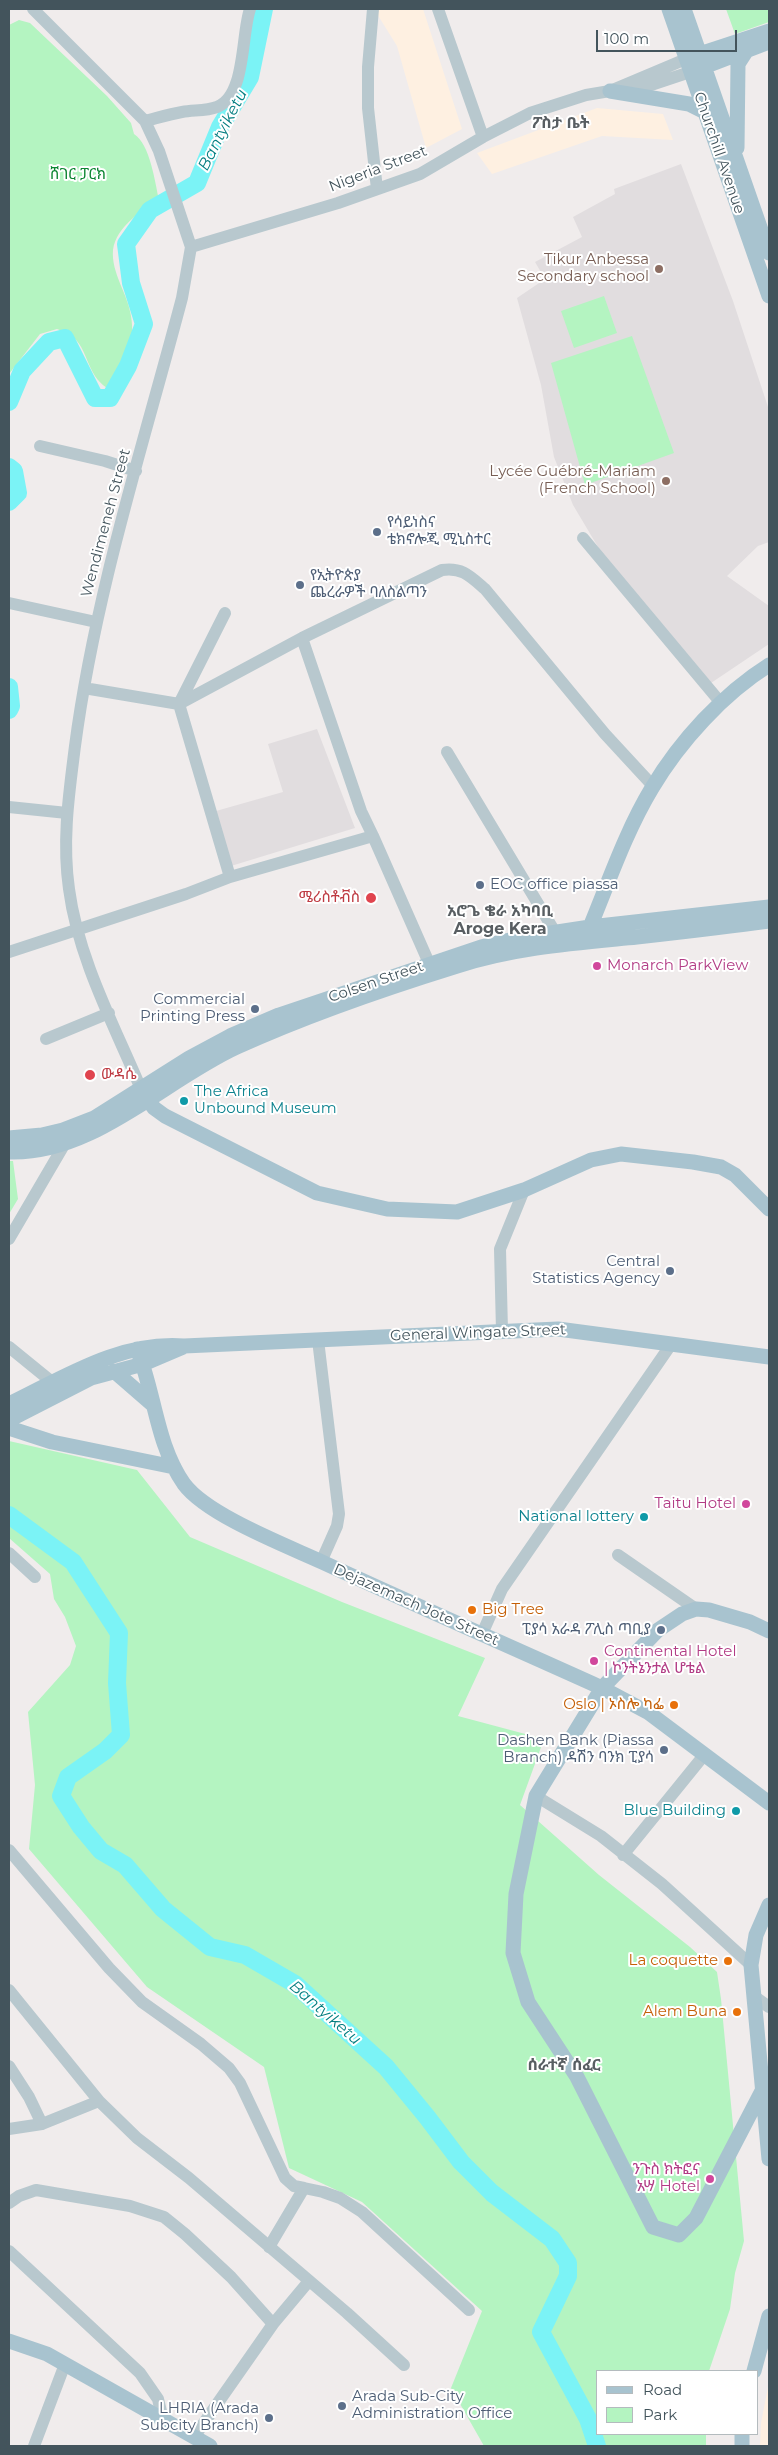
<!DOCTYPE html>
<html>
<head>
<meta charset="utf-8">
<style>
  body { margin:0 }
  #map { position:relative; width:778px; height:2455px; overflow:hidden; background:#f0ecec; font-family:Montserrat,sans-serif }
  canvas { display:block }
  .frame { position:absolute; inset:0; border:10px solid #43545c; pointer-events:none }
  .legend { position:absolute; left:596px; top:2370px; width:162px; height:65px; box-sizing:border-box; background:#fff; border:1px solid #b4bbbe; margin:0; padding:6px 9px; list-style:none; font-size:15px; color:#43545c }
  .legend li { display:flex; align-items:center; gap:10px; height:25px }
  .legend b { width:25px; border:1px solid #b4bbbe }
  .scale { position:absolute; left:596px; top:30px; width:141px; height:22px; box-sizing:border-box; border:2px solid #43545c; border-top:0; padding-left:6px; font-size:15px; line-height:18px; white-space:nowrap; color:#43545c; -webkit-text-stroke:4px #fff; paint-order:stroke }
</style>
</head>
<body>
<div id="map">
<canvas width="778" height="2455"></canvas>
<div class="frame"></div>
<ul class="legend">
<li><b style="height:6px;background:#a8c3cf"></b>Road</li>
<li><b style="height:14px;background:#b4f4c1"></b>Park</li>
</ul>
<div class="scale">100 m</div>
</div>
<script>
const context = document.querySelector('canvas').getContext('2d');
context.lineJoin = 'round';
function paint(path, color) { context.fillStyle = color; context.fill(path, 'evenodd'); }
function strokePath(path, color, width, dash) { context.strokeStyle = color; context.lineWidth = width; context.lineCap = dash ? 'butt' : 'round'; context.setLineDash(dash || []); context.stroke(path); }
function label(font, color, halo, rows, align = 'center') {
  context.font = font + ' Montserrat,"Noto Sans Ethiopic",sans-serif'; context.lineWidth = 4; context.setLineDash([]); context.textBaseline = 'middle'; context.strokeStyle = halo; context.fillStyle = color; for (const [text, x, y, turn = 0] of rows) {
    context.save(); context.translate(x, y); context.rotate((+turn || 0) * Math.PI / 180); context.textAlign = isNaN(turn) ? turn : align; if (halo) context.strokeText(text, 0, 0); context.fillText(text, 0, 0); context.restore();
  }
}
paint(new Path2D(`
  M 374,9 L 423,9 L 462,129 L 426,148 L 397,46 Z
  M 597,108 L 663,114 L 673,140 L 602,136 L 492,174 L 477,153 Z
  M 769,2382 L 769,2446 L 760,2446 L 761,2423 Z`), '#fef0e1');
paint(new Path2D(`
  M 681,164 L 733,301 L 769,410 L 769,542 L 758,546 L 727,576 L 769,606 L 769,644 L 711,683 L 601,552 L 573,505 L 554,457 L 541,385 L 517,298 L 545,279 L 535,262 L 582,237 L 573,217 L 615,194 L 614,189 Z
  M 317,729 L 355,828 L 231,866 L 216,811 L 283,792 L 268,744 Z`), '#e1dddf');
paint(new Path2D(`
  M 726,9 L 769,9 L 769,22 L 735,34 Z
  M 19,20 L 30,23 L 107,96 L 131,123 L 134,134 C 150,144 155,182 159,200 C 141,211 116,227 113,250 C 111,273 128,294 131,316 C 135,341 130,376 107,388 C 86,374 89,350 72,336 C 68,333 62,331 57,329 L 40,334 L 9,374 L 9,25 Z
  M 604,296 L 617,333 L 574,348 L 561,311 Z
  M 632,336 L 674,453 L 585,485 L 551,363 Z
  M 9,1161 L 13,1161 L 18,1199 L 9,1214 Z
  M 9,1441 L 137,1470 L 190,1537 L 342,1602 L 485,1658 L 458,1716 L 544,1739 L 520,1805 L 599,1875 L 690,1947 L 717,1972 L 721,1999 L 744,2241 L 735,2273 L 730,2309 L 709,2371 L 597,2371 L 597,2434 L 706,2434 L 706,2446 L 484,2446 L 451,2388 L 482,2311 L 362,2202 L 289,2168 L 264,2067 L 147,1987 L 29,1849 L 35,1785 L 28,1712 L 70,1665 L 76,1646 L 65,1617 L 54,1599 L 50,1574 L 9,1538 Z`), '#b4f4c1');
strokePath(new Path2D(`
  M 9,402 L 22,371 L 49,342 L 65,338 L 95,398 L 110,398 L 128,366 L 144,324 L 131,283 L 126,244 L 150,210 L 197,183 L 220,127 L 250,77 L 264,9
  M 9,467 L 14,471 L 18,493 L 9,502
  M 9,687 L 11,706 L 9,710
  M 9,1515 L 73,1562 L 119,1633 L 117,1683 L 121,1735 L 105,1751 L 68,1777 L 61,1796 L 81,1827 L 101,1851 L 125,1865 L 163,1909 L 210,1947 L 245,1955 L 295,1984 L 386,2067 L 427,2117 L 461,2162 L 492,2193 L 552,2239 L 568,2263 L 568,2276 L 541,2332 L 588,2419 L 597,2446`), '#7bf3f6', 18);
strokePath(new Path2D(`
  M 33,9 L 145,121 L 159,151 L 191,247 L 182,298 C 143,446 95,594 75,746 C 69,794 62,840 69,889 C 78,958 114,1025 141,1089
  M 373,9 L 368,67 L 368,108 L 377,189
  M 438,9 L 483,137
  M 629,86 L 651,85 L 690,72
  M 145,121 C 157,118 170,114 182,112 C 194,110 206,111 217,107 C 246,96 241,35 250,9
  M 191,247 L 338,203 L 420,174 L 483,137 L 530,113 L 586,95 L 610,91 L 686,59
  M 40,446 L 105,461 L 136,471
  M 583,538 L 721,703
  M 9,603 L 96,622
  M 302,638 L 361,811 L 373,836
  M 84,688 L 179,704 L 225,613
  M 447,752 L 555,932
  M 9,807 L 67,813
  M 230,877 L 373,836 L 429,963
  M 9,952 L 186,894 L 230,877 L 179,704 L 302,638 L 442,570 C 462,567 470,576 485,589 L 605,734 L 653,786
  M 46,1039 L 109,1013
  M 9,1239 L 64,1145
  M 502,1331 L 500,1249 L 524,1190
  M 318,1340 L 339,1514 L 337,1526 L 321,1562
  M 9,1347 L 52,1382
  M 9,1553 L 35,1577
  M 618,1555 L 696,1609
  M 482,1634 L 502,1589 L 672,1343
  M 536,1796 L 601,1836 L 662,1884 L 751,1965
  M 9,1850 L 109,1968 L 142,2002 L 201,2044 L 229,2068 L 240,2083 L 285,2178 L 294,2186 L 304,2188 L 269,2247
  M 623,1855 L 705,1754
  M 9,1990 L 99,2101 L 137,2138 L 189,2178 L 347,2313 L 404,2365
  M 755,1997 L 769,2007
  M 9,2066 L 29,2097 L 42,2124
  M 9,2129 L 42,2124 L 99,2101
  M 304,2188 L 323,2192 L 340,2198 L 362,2212 L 469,2310
  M 9,2203 L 19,2196 L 36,2190 L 130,2206 L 164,2217 L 185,2234 L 231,2277 L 273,2324
  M 9,2251 L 140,2373 L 158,2399 L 163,2420
  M 194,2437 L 273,2324 L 309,2281
  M 34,2446 L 65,2364`), '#b8c8ce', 12);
strokePath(new Path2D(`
  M 669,9 L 769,296
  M 684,9 L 769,253
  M 690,57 L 769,31
  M 696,70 L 769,42
  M 610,91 L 689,104 L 705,112
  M 737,148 L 738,64 L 747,50
  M 590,934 L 590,927 C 609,881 626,831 652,788 C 680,741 723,694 769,665
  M 143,1092 L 154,1108 L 165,1116 L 317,1193 L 387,1209 L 457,1212 L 524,1190 L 591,1160 L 621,1154 L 693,1162 L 721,1167 L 735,1175 L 769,1209
  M 9,1138 L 42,1135 L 63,1130 L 94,1118 L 189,1058 L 230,1036 L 279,1015 L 481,947 L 518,938 L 590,927 L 769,907
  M 9,1152 C 93,1155 163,1081 237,1047 C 307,1015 383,989 457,966 C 516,947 576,943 637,937 C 681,932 725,927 769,921
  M 137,1349 C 155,1393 156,1444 184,1484 C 207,1515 285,1545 322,1562 C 415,1605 509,1646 602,1688 L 649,1713 L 769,1803
  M 114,1371 L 152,1404
  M 9,1404 C 65,1377 120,1341 184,1346 L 558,1329 L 769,1357
  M 9,1420 L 91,1378 L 143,1364 L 183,1347
  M 9,1428 L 52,1442 L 174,1467
  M 769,1905 L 756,1935 L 751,1965 L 769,2159
  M 762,2091 L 696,2218 L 679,2235 L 653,2227 L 577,2077 L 528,2002 L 513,1953 L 516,1894 L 536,1796 L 602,1688 L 658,1630 L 682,1614 L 696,1609 L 709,1610 L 750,1622 L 769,1631
  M 9,2341 L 47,2354 L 210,2446
  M 754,2371 L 769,2316
  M 742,2446 L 742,2434`), '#a8c3cf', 15);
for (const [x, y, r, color] of [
  [659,269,5,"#8d6e63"],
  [666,481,5,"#8d6e63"],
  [377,532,5,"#5c6f8a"],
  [300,585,5,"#5c6f8a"],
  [480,885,5,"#5c6f8a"],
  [371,898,6,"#e0444e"],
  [597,966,5,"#d1479c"],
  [255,1009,5,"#5c6f8a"],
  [90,1075,6,"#e0444e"],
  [184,1101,5,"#0f9aa8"],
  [670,1271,5,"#5c6f8a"],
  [746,1504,5,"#d1479c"],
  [644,1517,5,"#0f9aa8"],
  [472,1610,5,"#e8710a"],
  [661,1630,5,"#5c6f8a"],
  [594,1661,5,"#d1479c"],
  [674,1705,5,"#e8710a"],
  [664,1750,5,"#5c6f8a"],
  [736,1811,5,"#0f9aa8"],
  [728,1961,5,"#e8710a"],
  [737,2012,5,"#e8710a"],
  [710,2179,5,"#d1479c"],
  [342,2406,5,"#5c6f8a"],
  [269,2418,5,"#5c6f8a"]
]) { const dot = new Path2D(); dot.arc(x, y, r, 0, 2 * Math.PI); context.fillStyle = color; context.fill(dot); strokePath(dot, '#fff', 2); }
label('15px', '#43545c', '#fff', [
  ["Churchill Avenue",719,153,71],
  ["Nigeria Street",378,169,-21],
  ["Wendimeneh Street",106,523,-75],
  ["Colsen Street",376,982,-19],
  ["General Wingate Street",478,1333,-2],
  ["Dejazemach Jote Street",416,1605,24]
]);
label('15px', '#0c8532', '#fff', [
  ["ሸገር ፓርክ",78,175]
]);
label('15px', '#785e54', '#fff', [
  ["Tikur Anbessa",649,260],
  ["Secondary school",649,277],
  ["Lycée Guébré-Mariam",656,472],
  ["(French School)",656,489]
], 'right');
label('15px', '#4e5e75', '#fff', [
  ["የሳይነስና",387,523,"left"],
  ["ቴክኖሎጂ ሚኒስተር",387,540,"left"],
  ["የኢትዮጵያ",310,576,"left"],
  ["ጨረራዎች ባለስልጣን",310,593,"left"],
  ["EOC office piassa",490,885,"left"],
  ["Commercial",245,1000],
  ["Printing Press",245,1017],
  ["Central",660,1262],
  ["Statistics Agency",660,1279],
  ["ፒያሳ አራዳ ፖሊስ ጣቢያ",651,1630],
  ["Dashen Bank (Piassa",654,1741],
  ["Branch) ዳሽን ባንክ ፒያሳ",654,1758],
  ["Arada Sub-City",352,2397,"left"],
  ["Administration Office",352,2414,"left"],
  ["LHRIA (Arada",259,2409],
  ["Subcity Branch)",259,2426]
], 'right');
label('15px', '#be3a42', '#fff', [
  ["ሜሪስቶቭስ",360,898],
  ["ውዳሴ",101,1075,"left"]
], 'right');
label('15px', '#b23c85', '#fff', [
  ["Monarch ParkView",607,966],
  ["Taitu Hotel",736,1504,"right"],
  ["Continental Hotel",604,1652],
  ["| ኮንትኔንታል ሆቴል",604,1669],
  ["ንጉስ ክትፎና",700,2170,"right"],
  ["አሣ Hotel",700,2187,"right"]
], 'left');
label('15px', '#0d838f', '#fff', [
  ["The Africa",194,1092,"left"],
  ["Unbound Museum",194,1109,"left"],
  ["National lottery",634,1517],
  ["Blue Building",726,1811]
], 'right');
label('15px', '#c56008', '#fff', [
  ["Big Tree",482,1610,"left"],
  ["Oslo | ኦስሎ ካፌ",664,1705],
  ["La coquette",718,1961],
  ["Alem Buna",727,2012]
], 'right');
label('bold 16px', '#585e62', '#fff', [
  ["ፖስታ ቤት",561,123],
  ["አሮጌ ቄራ አካባቢ",500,911],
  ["Aroge Kera",500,929],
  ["ሰራተኛ ሰፈር",564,2065]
]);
label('italic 16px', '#057e81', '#fff', [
  ["Bantyiketu",223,130,-63],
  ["Bantyiketu",325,2013,41]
]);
</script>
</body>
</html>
